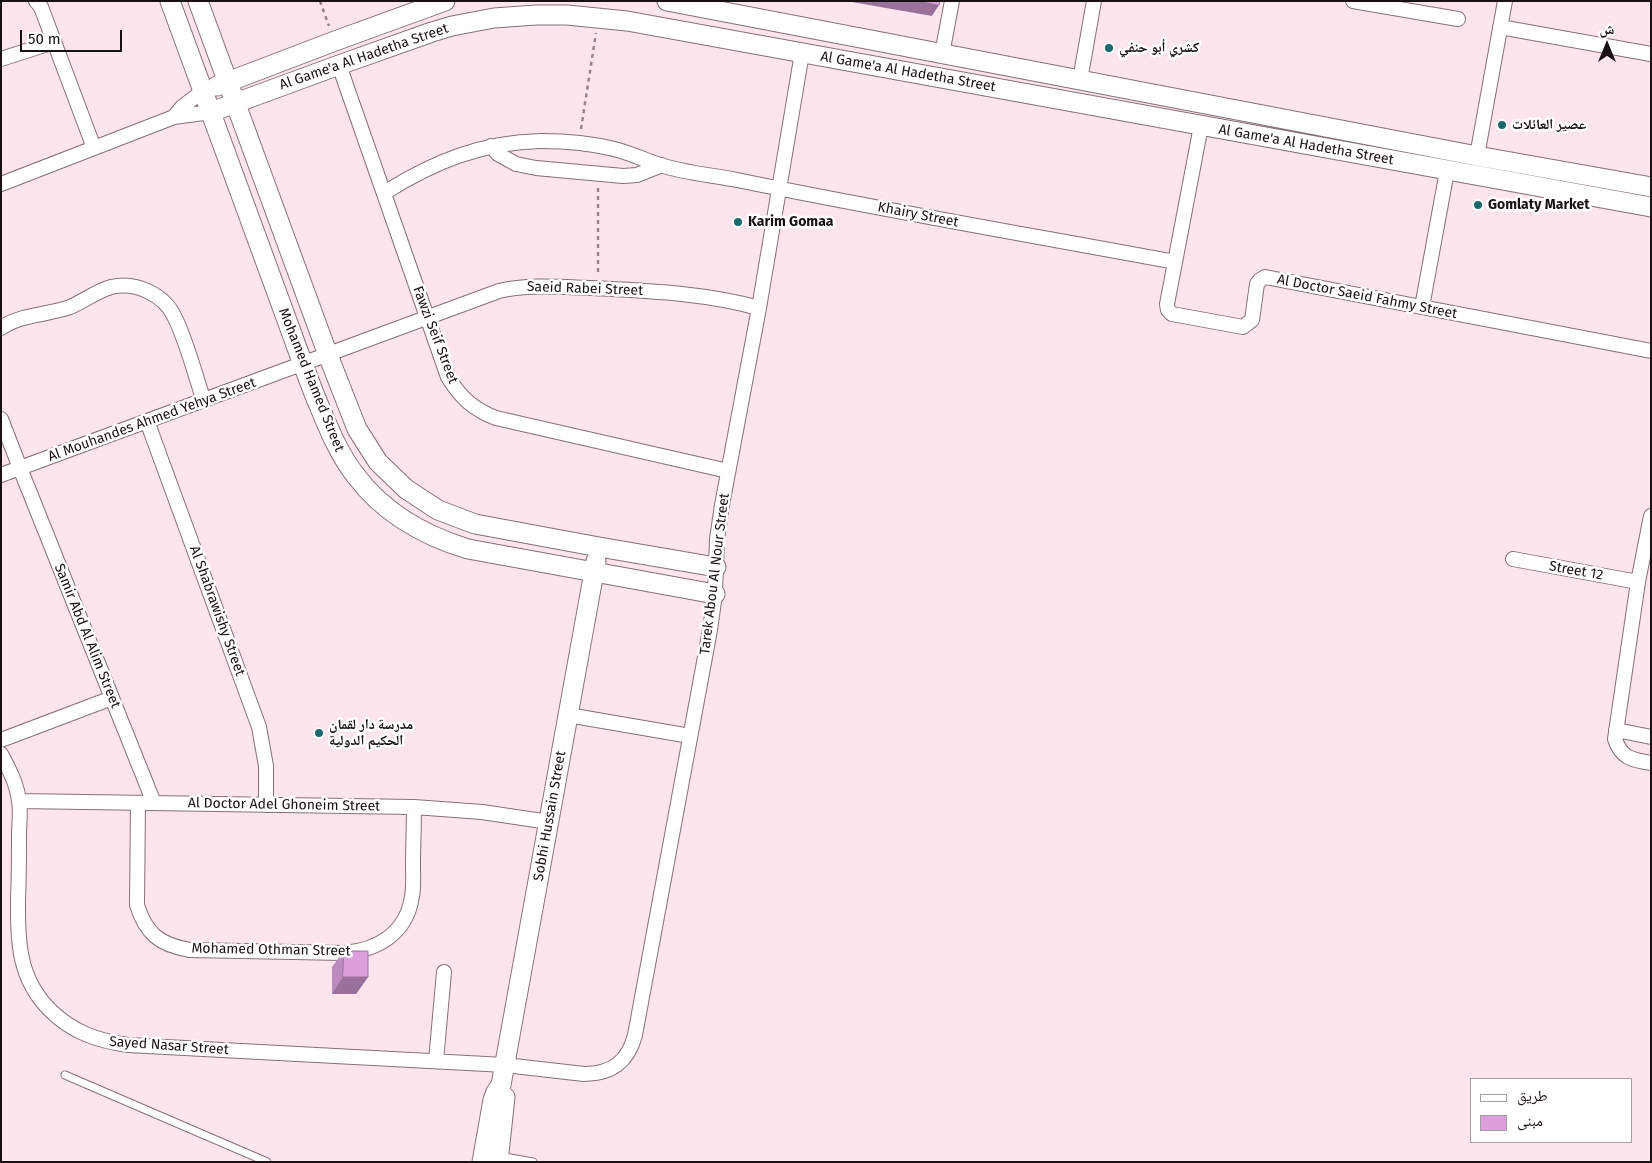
<!DOCTYPE html>
<html>
<head>
<meta charset="utf-8">
<style>
  body { margin:0 }
  #map { position:relative; width:1652px; height:1163px; overflow:hidden; background:#fee4ec; font-family:"Fira Sans","Noto Naskh Arabic",sans-serif }
  canvas { display:block }
  .frame { position:absolute; inset:0; border:2px solid #181012; pointer-events:none }
  .legend { position:absolute; left:1470px; top:1078px; width:162px; height:65px; box-sizing:border-box; background:#fff; border:1px solid #a39fa0; margin:0; padding:6px 9px; list-style:none; font-size:15px; color:#181012 }
  .legend li { display:flex; align-items:center; gap:10px; height:25px }
  .legend b { width:25px; border:1px solid #a39fa0 }
  .north { position:absolute; left:1582px; top:20px; width:50px; height:50px; -webkit-text-stroke:4px #fff; paint-order:stroke; rotate:0deg; font-size:14px; font-weight:700; line-height:20px; text-align:center; color:#181012 }
  .north::after { content:''; display:block; margin:auto; width:18px; height:22px; background:#181012; clip-path:polygon(50% 0,100% 100%,50% 72%,0 100%) }
  .scale { position:absolute; left:20px; top:30px; width:102px; height:22px; box-sizing:border-box; border:2px solid #181012; border-top:0; padding-left:6px; font-size:15px; line-height:18px; white-space:nowrap; color:#181012; -webkit-text-stroke:4px #fff; paint-order:stroke }
</style>
</head>
<body>
<div id="map">
<canvas width="1652" height="1163"></canvas>
<div class="frame"></div>
<ul class="legend">
<li><b style="height:6px;background:#fff"></b>طريق</li>
<li><b style="height:14px;background:#dca1dd"></b>مبنى</li>
</ul>
<div class="north">ش</div>
<div class="scale">50 m</div>
</div>
<script>
const context = document.querySelector('canvas').getContext('2d');
context.lineJoin = 'round';
function strokePath(path, color, width, dash) { context.strokeStyle = color; context.lineWidth = width; context.lineCap = dash ? 'butt' : 'round'; context.setLineDash(dash || []); context.stroke(path); }
function paint(path, color) { context.fillStyle = color; context.fill(path, 'evenodd'); }
function label(font, color, halo, rows, align = 'center') {
  context.font = font + ' "Fira Sans","Noto Naskh Arabic",sans-serif'; context.lineWidth = 5; context.setLineDash([]); context.textBaseline = 'middle'; context.strokeStyle = halo; context.fillStyle = color; for (const [text, x, y, turn = 0] of rows) {
    context.save(); context.translate(x, y); context.rotate((+turn || 0) * Math.PI / 180); context.textAlign = isNaN(turn) ? turn : align; if (halo) context.strokeText(text, 0, 0); context.fillText(text, 0, 0); context.restore();
  }
}
const lane = new Path2D(`
  M 65,1075 L 267,1162
  M 499,1156 L 533,1162`);
const street = new Path2D(`
  M 36,1 L 41,7 L 94,148
  M 1353,1 L 1458,19
  M 1500,27 L 1651,54
  M 942,54 L 952,1
  M 1,59 L 54,42
  M 339,65 L 448,377 C 460,397 474,410 496,418 L 728,471
  M 1080,80 L 1094,1
  M 174,117 L 182,107 L 203,91
  M 1201,126 L 1167,304 L 1168,310 L 1172,314 L 1243,327 L 1252,320 L 1257,284 L 1260,280 L 1265,277 L 1651,351
  M 491,146 L 498,154 L 516,164 L 536,168 L 623,176 L 637,175 L 662,165
  M 1477,156 L 1505,1
  M 1,184 L 174,117 L 211,112
  M 384,193 C 433,162 482,142 541,141 C 565,141 590,143 614,149 C 630,153 645,160 660,165 C 685,173 712,175 737,180 C 883,210 1029,235 1175,262
  M 1422,307 L 1447,171
  M 1,328 C 21,314 48,315 70,307 C 84,301 97,291 111,287 C 136,281 165,295 175,318 C 187,342 195,375 204,401
  M 1,419 L 20,468 L 154,803
  M 147,421 L 259,727 L 266,766 L 266,805
  M 1,475 L 499,291 C 530,284 561,287 592,288 C 649,291 704,293 759,308
  M 1651,516 L 1638,582 L 1615,739 C 1621,758 1632,760 1651,763
  M 1513,559 L 1638,582
  M 568,715 L 690,736
  M 1616,730 L 1651,737
  M 1,740 L 112,698
  M 1,754 C 9,769 17,784 19,801 C 21,812 19,824 19,835 C 19,857 19,878 18,900 C 18,942 18,978 50,1010 C 72,1032 98,1041 128,1045 L 505,1065 L 584,1074 C 612,1074 628,1062 635,1035 L 710,630 L 715,594 L 717,539 L 722,505 L 759,308 L 802,53
  M 19,801 L 414,807 L 482,812 L 549,822
  M 138,803 L 137,905 C 146,934 160,945 190,950 L 344,953 C 378,950 407,933 412,896 C 414,886 413,876 413,866 C 413,846 414,827 414,807
  M 436,1061 L 444,972`);
const secondary = new Path2D(`
  M 170,1 C 207,102 244,203 281,304 C 292,334 303,365 315,396 C 327,424 337,452 356,476 C 384,513 425,536 468,549 L 715,594
  M 198,1 L 328,355 L 357,429 L 378,462 L 406,489 L 438,510 L 475,524 L 599,547 L 716,567
  M 667,1 L 1477,156 L 1651,187
  M 217,86 L 335,41 L 445,1
  M 211,112 L 339,65 L 432,32 L 452,26 L 494,18 L 536,15 L 567,15 L 627,21 L 1651,207
  M 482,1162 L 493,1100 L 496,1092 L 501,1085 L 596,561
  M 498,1162 L 505,1097`);
strokePath(lane, '#867076', 9);
strokePath(street, '#867076', 16);
strokePath(secondary, '#867076', 21);
strokePath(new Path2D(`
  M 320,1 L 329,26
  M 581,129 L 596,33
  M 598,188 L 598,275`), '#97858a', 2.5, [4, 4]);
strokePath(lane, '#fff', 7);
strokePath(street, '#fff', 14);
strokePath(secondary, '#fff', 19);
paint(new Path2D(`
  M 344,951 L 368,977 L 356,994 L 332,994 L 332,967 Z`), '#bd8abe');
paint(new Path2D(`
  M 846,1 L 919,1 L 939,5 L 932,16 Z
  M 343,977 L 368,977 L 356,994 L 332,994 Z`), '#9a719b');
const building = new Path2D(`
  M 919,1 L 940,1 L 939,5 Z
  M 344,951 L 368,951 L 368,977 L 343,977 Z`);
paint(building, '#dca1dd');
strokePath(building, '#9a719b', 1);
for (const [x, y, r, color] of [
  [1109,48,5,"#1d6a6d"],
  [1502,125,5,"#1d6a6d"],
  [1478,205,5,"#1d6a6d"],
  [738,222,5,"#1d6a6d"],
  [319,733,5,"#1d6a6d"]
]) { const dot = new Path2D(); dot.arc(x, y, r, 0, 2 * Math.PI); context.fillStyle = color; context.fill(dot); strokePath(dot, '#fff', 2); }
label('bold 14px', '#181012', '#fff', [
  ["كشري أبو حنفي",1119,48],
  ["عصير العائلات",1512,125],
  ["Gomlaty Market",1488,205],
  ["Karim Gomaa",748,222],
  ["مدرسة دار لقمان",329,725],
  ["الحكيم الدولية",329,741]
], 'left');
label('14px', '#181012', '#fff', [
  ["Al Game'a Al Hadetha Street",364,57,-19],
  ["Al Game'a Al Hadetha Street",908,72,10],
  ["Al Game'a Al Hadetha Street",1306,145,10],
  ["Khairy Street",918,215,11],
  ["Saeid Rabei Street",585,289,2],
  ["Al Doctor Saeid Fahmy Street",1367,297,11],
  ["Fawzi Seif Street",435,335,69],
  ["Mohamed Hamed Street",311,380,68],
  ["Al Mouhandes Ahmed Yehya Street",152,420,-20],
  ["Street 12",1576,571,10],
  ["Tarek Abou Al Nour Street",715,574,-83],
  ["Al Shabrawishy Street",217,611,70],
  ["Samir Abd Al Alim Street",87,636,68],
  ["Al Doctor Adel Ghoneim Street",284,805,1],
  ["Sobhi Hussain Street",550,816,-80],
  ["Mohamed Othman Street",271,950,1],
  ["Sayed Nasar Street",169,1046,4]
]);
</script>
</body>
</html>
